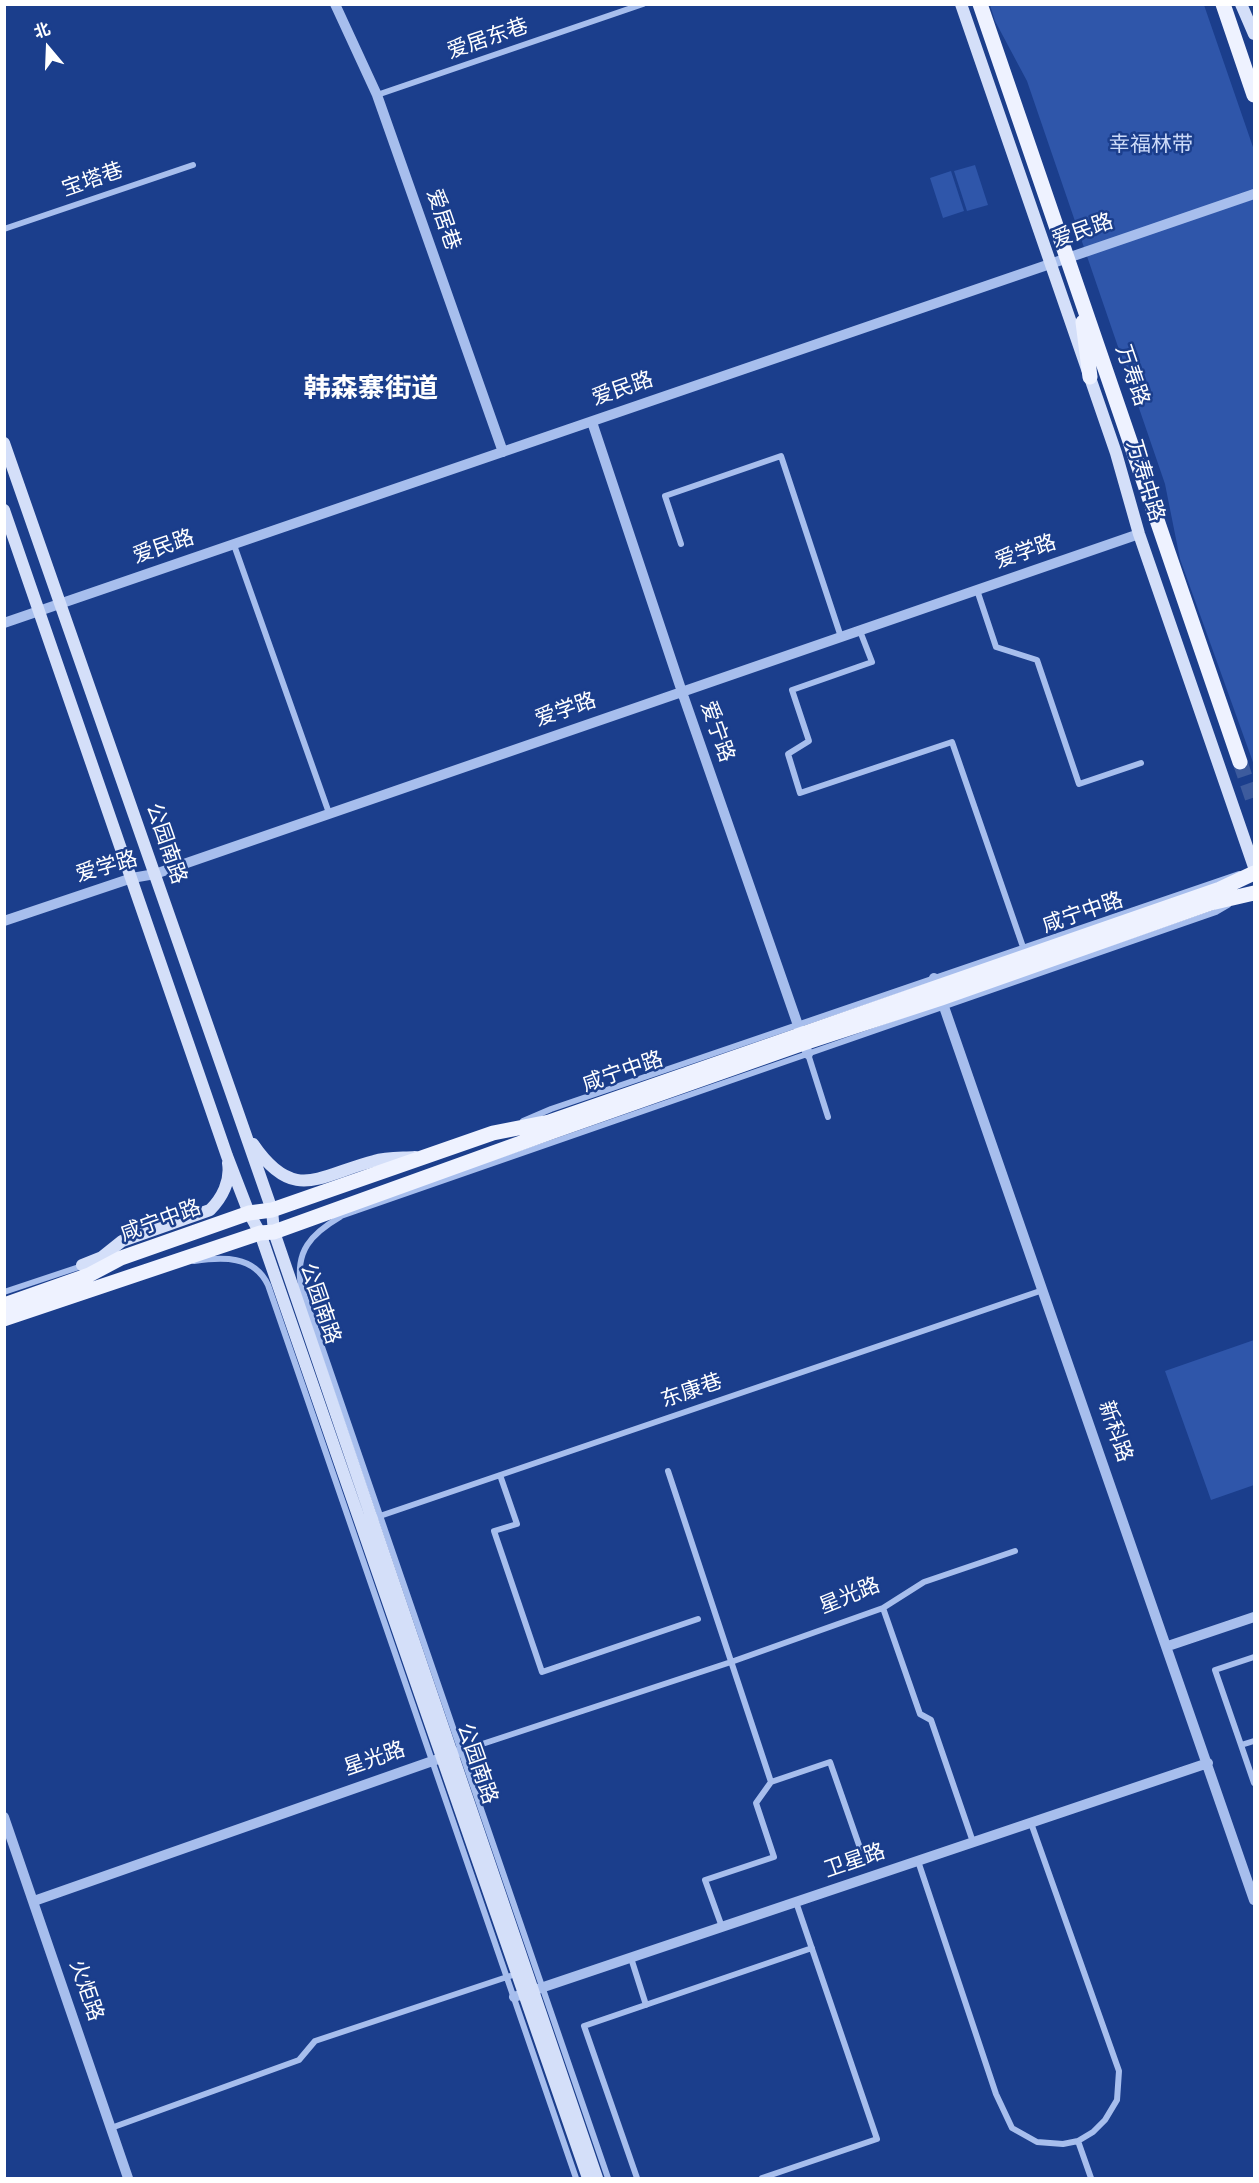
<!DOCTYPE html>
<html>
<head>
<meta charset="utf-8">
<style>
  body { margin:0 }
  #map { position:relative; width:1259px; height:2183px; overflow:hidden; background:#1b3e8c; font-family:Jost,"Noto Sans SC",sans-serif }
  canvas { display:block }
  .frame { position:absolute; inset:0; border:6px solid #fff; pointer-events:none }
  .north { position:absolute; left:18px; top:18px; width:60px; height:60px; -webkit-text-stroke:4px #1b3e8c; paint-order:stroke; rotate:341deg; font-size:16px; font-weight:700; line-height:24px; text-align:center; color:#fff }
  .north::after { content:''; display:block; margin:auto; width:21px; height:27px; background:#fff; clip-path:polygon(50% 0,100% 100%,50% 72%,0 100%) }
</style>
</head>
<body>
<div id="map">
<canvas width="1259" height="2183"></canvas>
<div class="frame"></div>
<div class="north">北</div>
</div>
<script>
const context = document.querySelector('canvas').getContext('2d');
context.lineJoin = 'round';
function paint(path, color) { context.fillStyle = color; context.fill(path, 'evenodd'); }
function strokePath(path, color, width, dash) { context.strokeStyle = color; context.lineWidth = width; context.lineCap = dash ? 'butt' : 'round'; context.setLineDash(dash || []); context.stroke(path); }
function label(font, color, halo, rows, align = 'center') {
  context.font = font + ' Jost,"Noto Sans SC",sans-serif'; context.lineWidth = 5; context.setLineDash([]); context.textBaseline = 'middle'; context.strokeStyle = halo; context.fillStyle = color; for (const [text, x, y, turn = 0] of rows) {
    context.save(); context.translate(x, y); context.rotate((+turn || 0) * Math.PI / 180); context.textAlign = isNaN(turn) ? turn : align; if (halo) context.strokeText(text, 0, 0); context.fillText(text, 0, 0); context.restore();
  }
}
paint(new Path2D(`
  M 990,5 L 1204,5 L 1254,150 L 1254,765 L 1180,559 L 1165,484 L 1027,81 L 995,21 Z
  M 975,165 L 988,205 L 967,211 L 954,171 Z
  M 951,171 L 964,211 L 943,218 L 930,178 Z
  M 1254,1340 L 1254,1485 L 1211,1500 L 1165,1371 Z`), '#2f56aa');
strokePath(new Path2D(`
  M 1240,762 L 1254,803`), '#3d5b9d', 15, [15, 8]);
strokePath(new Path2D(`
  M 377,95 L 643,4
  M 4,229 L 193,165
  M 681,544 L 665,496 L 781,456 L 841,637
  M 234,545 L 329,813
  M 977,590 L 996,647 L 1037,660 L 1079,784 L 1141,763
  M 860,631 L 872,662 L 792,690 L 809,741 L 788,754 L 800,793 L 952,742 L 1023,947
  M 808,1054 L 828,1117
  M 523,1121 L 551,1109 L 1239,874
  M 338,1217 L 1216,912 L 1228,905
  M 340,1217 C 311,1234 295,1251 301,1286 L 608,2178
  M 194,1261 C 222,1257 254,1255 268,1285 L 576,2178
  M 4,1292 L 82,1266
  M 668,1471 L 771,1782 L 756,1803 L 774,1857 L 705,1880 L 722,1927
  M 500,1475 L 517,1524 L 494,1531 L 542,1672 L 698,1619
  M 377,1517 L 1043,1290
  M 883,1608 L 920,1714 L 931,1720 L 973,1842
  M 1254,1657 L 1215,1670 L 1241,1745 L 1254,1741
  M 1241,1745 L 1254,1783
  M 461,1751 L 731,1662 L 883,1608 L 924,1582 L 1015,1551
  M 771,1782 L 830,1762 L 860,1848
  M 918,1861 L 996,2094 L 1012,2128 L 1037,2142 L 1063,2144 L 1078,2141 L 1093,2132 L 1105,2120 L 1117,2100 L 1119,2071 L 1031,1823
  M 631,1958 L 646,2005
  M 111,2128 L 299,2060 L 315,2041 L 510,1976
  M 1078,2141 L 1091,2178
  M 637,2178 L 584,2026 L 812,1948
  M 762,2178 L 877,2139 L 796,1902`), '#a7beed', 6);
strokePath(new Path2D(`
  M 335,4 L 377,95 L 503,452
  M 592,422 L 682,692 L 808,1054
  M 4,623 L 1254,194
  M 4,921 L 132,878 L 155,874 L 1139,534
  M 934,978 L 1254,1900
  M 1168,1646 L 1254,1617
  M 4,1817 L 128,2178
  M 34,1901 L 461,1751
  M 514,1997 L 1208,1763`), '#a7beed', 10);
strokePath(new Path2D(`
  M 961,4 L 1116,453 L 1139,534 L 1254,867
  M 1241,4 L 1254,34
  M 4,443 L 272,1210 L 274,1232 L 597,2178
  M 4,510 L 227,1156 L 249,1213 L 260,1233 L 588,2178
  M 253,1144 C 294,1204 319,1175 374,1161 C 387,1157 401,1158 415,1157
  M 82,1265 L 102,1257 L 122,1241 L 210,1210 C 222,1198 231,1181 228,1163`), '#d4dff9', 12);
strokePath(new Path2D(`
  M 980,4 L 1240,762
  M 1223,4 L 1254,95
  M 1083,322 L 1090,377
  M 4,1305 L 89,1275 L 121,1258 L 249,1213 L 272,1210 L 493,1133 L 549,1122 L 1220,889 L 1254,873
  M 4,1319 L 260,1233 L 274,1232 L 554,1131 L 804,1043 L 941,998 L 1211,903 L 1254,893`), '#eef2ff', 15);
label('21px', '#fff', '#1b3e8c', [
  ["爱居东巷",488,40,-19],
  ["宝塔巷",93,181,-19],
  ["爱居巷",442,220,71],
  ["爱民路",1083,232,-19],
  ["万寿路",1131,376,71],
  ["爱民路",623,390,-19],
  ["万寿中路",1144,481,73],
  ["爱民路",164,548,-19],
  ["爱学路",1026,553,-19],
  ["爱学路",566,711,-19],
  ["爱宁路",716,732,71],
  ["公园南路",165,844,71],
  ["爱学路",107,868,-16],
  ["咸宁中路",1083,914,-19],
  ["咸宁中路",623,1073,-19],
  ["咸宁中路",161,1222,-20],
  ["公园南路",319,1304,71],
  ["东康巷",692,1392,-19],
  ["新科路",1114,1432,71],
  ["星光路",850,1597,-22],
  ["星光路",375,1760,-19],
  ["公园南路",476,1764,71],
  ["卫星路",855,1862,-19],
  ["火炬路",85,1991,71]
]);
label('21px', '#cddbf9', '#1b3e8c', [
  ["幸福林带",1151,146]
]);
label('bold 27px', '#fff', '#1b3e8c', [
  ["韩森寨街道",371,390]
]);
</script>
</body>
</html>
